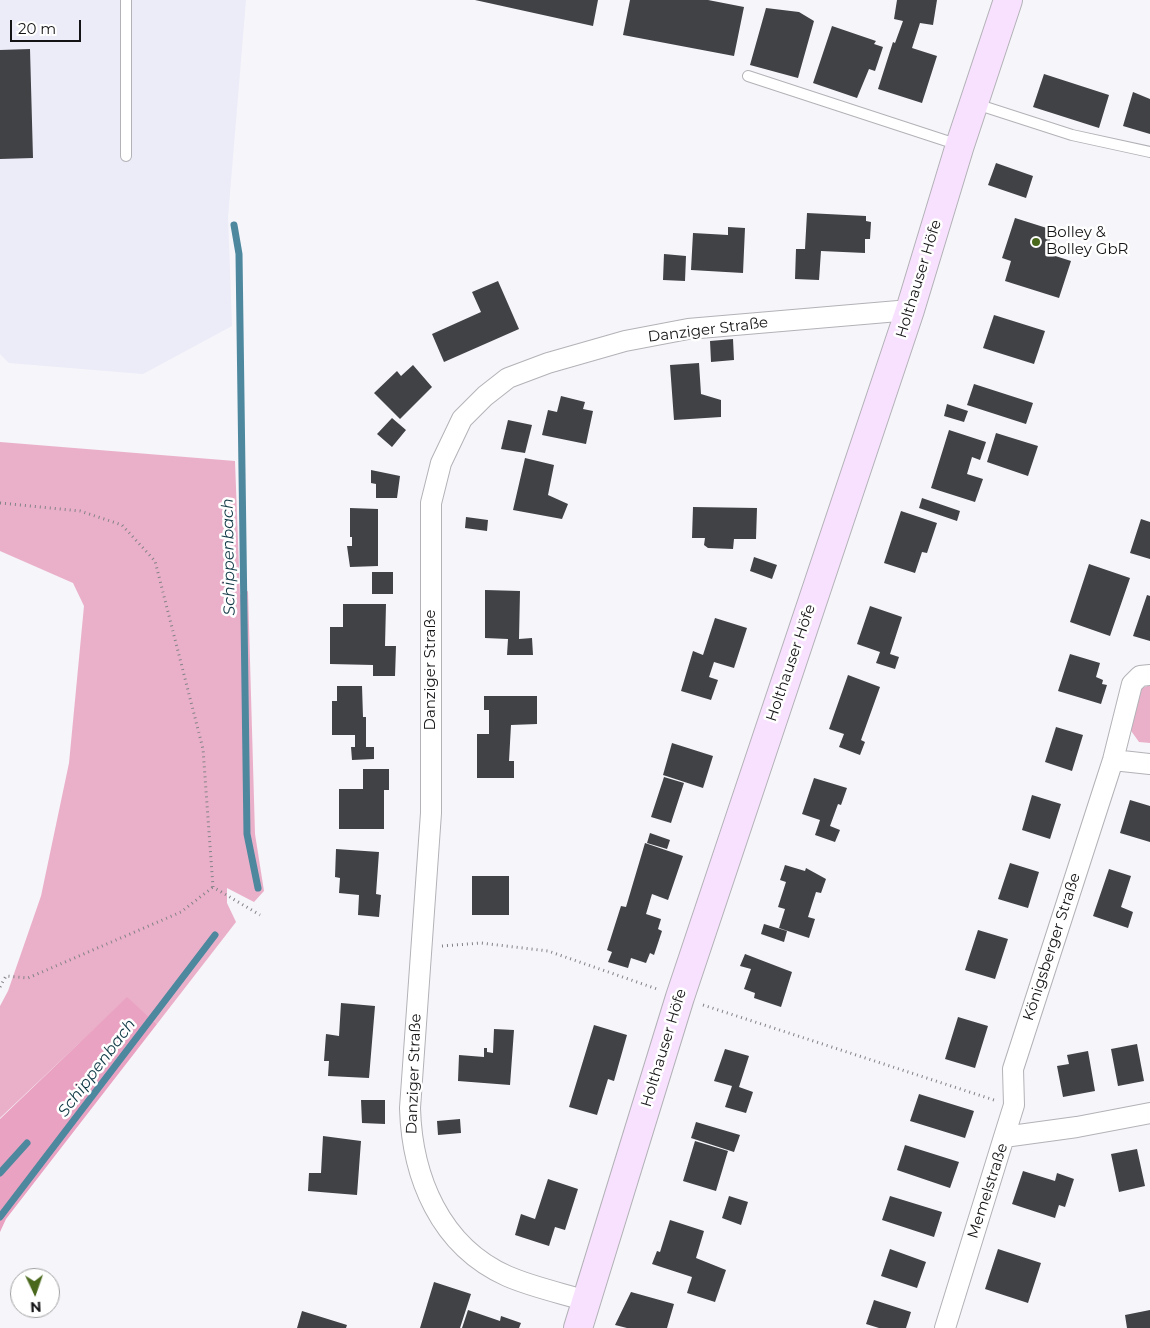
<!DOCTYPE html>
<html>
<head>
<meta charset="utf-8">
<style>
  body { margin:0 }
  #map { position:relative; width:1150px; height:1328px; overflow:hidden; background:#f5f5fa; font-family:Montserrat,sans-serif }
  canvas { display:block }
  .north { position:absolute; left:10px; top:1268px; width:50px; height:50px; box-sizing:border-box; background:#fff; border:1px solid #a1a1a2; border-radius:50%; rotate:177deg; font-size:14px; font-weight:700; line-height:20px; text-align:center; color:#141416 }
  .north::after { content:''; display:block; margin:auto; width:18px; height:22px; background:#49681c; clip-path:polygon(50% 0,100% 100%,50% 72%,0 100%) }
  .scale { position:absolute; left:10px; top:20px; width:71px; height:22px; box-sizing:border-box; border:2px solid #141416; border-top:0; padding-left:6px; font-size:15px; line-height:18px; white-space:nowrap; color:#141416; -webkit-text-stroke:4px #fff; paint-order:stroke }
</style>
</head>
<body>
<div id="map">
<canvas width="1150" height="1328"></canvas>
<div class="north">N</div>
<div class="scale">20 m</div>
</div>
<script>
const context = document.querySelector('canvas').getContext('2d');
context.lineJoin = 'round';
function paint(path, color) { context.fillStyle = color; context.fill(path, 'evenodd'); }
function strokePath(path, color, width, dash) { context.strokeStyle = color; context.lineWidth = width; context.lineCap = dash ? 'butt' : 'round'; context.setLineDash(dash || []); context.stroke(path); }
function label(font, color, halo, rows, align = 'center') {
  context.font = font + ' Montserrat,sans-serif'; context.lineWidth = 5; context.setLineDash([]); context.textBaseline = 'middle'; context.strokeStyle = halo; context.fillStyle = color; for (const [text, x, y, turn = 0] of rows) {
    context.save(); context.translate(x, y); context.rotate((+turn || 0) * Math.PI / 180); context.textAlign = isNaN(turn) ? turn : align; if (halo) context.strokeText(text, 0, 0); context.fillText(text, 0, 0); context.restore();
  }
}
paint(new Path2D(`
  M 0,0 L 246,0 L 228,217 L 232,326 L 143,374 L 9,363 L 0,354 Z`), '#ecebf8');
paint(new Path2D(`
  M 0,442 L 235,461 L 240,595 L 248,591 L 255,834 L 264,891 L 254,902 L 227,888 L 227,903 L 236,922 L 157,1024 L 127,998 L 0,1118 L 0,1006 L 8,991 L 41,896 L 69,763 L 84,606 L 73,583 L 0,551 Z
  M 1150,685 L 1150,743 L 1139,742 L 1129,728 L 1134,702 L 1142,688 Z`), '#ebb0c9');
paint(new Path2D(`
  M 127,997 L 157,1024 L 6,1219 L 0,1232 L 0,1119 Z`), '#e9a2c1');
strokePath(new Path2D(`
  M 234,225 L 239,254 L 247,834 L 258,888
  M 0,1173 L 27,1143
  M 0,1217 L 215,935`), '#4d889e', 7);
paint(new Path2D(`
  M 475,0 L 598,0 L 593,26 Z
  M 630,0 L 708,0 L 744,7 L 734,56 L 623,35 Z
  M 897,0 L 937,0 L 933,25 L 920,23 L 912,48 L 937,56 L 922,103 L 878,89 L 893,42 L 895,43 L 903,21 L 894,19 Z
  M 766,8 L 799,12 L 814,21 L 798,78 L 750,65 Z
  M 832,26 L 876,41 L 874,44 L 883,47 L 875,71 L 869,69 L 857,98 L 813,83 Z
  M 30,49 L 33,158 L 0,159 L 0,50 Z
  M 1044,74 L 1109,95 L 1099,128 L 1033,107 Z
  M 1133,92 L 1150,99 L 1150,134 L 1123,126 Z
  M 996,163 L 1033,176 L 1026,198 L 988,185 Z
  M 807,213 L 866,216 L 866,221 L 871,222 L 870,239 L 865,239 L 865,253 L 821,251 L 819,280 L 795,279 L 796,249 L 805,249 Z
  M 1015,218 L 1053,230 L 1046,253 L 1071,261 L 1059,298 L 1005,281 L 1011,261 L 1002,258 Z
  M 728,227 L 745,228 L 743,273 L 691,270 L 693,233 L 728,235 Z
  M 664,254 L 686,256 L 685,281 L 663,280 Z
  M 498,281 L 519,329 L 444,362 L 432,334 L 481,312 L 472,292 Z
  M 994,315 L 1045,331 L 1034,364 L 983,348 Z
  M 733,339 L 734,360 L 711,362 L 710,341 Z
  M 699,363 L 701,394 L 721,400 L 721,417 L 674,420 L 670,365 Z
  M 413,365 L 432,387 L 400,419 L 374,393 L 397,371 L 401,376 Z
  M 974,384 L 1033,403 L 1026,424 L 967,405 Z
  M 561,396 L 585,402 L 583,409 L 593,411 L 586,444 L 542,435 L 548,410 L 557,412 Z
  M 947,404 L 968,411 L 964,422 L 944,416 Z
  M 392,418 L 406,430 L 392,447 L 377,434 Z
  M 508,420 L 532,425 L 525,453 L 501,449 Z
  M 949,430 L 986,442 L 980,460 L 972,457 L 967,474 L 983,479 L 975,502 L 931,488 Z
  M 996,433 L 1038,446 L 1028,476 L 987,462 Z
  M 525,458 L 554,465 L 548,495 L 568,504 L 562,519 L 513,510 Z
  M 371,470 L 400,476 L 397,498 L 376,498 L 376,484 L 371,483 Z
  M 922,498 L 960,511 L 957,521 L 919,508 Z
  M 693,507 L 757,508 L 756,539 L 734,539 L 733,549 L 708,548 L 704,545 L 705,538 L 692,538 Z
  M 350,508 L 378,509 L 378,566 L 350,567 L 347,546 L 352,546 L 352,537 L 350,537 Z
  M 901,511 L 937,523 L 927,553 L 922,552 L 915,573 L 884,563 Z
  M 466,517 L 488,520 L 487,531 L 465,528 Z
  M 1141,519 L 1150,522 L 1150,559 L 1130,553 Z
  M 754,557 L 777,565 L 772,579 L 750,571 Z
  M 1089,564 L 1130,578 L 1110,636 L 1070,622 Z
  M 372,572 L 393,572 L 393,594 L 372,594 Z
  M 485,590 L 520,591 L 519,639 L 532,638 L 533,655 L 507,655 L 508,639 L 485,638 Z
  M 1147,595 L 1150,596 L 1150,641 L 1133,636 Z
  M 343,604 L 386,604 L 385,646 L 396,646 L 395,676 L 373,676 L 373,665 L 330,664 L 330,627 L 343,627 Z
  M 870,606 L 902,617 L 890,654 L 899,657 L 895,669 L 876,663 L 880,652 L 857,644 Z
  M 715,618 L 747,628 L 734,668 L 714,662 L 709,677 L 718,680 L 711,700 L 681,691 L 693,651 L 703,655 Z
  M 1070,654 L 1100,663 L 1096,677 L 1103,680 L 1102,684 L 1107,685 L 1101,704 L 1058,691 Z
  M 848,675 L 880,687 L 861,740 L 865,742 L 860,755 L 839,747 L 844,734 L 829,729 Z
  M 337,686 L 362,686 L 363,717 L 366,717 L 366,747 L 374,747 L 374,759 L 352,760 L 351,747 L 355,747 L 355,735 L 332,735 L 332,701 L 337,701 Z
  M 484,696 L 537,696 L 537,724 L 511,725 L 509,761 L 514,761 L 514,778 L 477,778 L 477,734 L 489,734 L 489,710 L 484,710 Z
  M 1056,727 L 1083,735 L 1072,771 L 1045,762 Z
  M 672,743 L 713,756 L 703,788 L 663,775 Z
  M 363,769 L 389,769 L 389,790 L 384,790 L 384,829 L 339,829 L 339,789 L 363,789 Z
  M 664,777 L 684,783 L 671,823 L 651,817 Z
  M 814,778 L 847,788 L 841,805 L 838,804 L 830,826 L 840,830 L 835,842 L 815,835 L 820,820 L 802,814 Z
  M 1032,795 L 1061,804 L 1050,839 L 1022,830 Z
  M 1130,800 L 1150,806 L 1150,842 L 1120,833 Z
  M 650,833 L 670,840 L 667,849 L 647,843 Z
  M 645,843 L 683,856 L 668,900 L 652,894 L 646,914 L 661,919 L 658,929 L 662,931 L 654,955 L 650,953 L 646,963 L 631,958 L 628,968 L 608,962 L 612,952 L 607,950 L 621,906 L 626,907 Z
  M 336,849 L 379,852 L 376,894 L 381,895 L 379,917 L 358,915 L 359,895 L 339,893 L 340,878 L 335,877 Z
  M 1010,863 L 1039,872 L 1028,908 L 998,899 Z
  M 785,865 L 805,871 L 806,868 L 826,879 L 821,893 L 816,892 L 808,917 L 815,919 L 809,938 L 779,928 L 785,909 L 778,907 L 786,882 L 780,880 Z
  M 1109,869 L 1131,876 L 1121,907 L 1133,912 L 1128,928 L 1093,916 Z
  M 472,876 L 509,876 L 509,915 L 472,915 Z
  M 764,924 L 787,931 L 784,942 L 761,934 Z
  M 978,930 L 1008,939 L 995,979 L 965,970 Z
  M 745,954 L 792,972 L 781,1007 L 754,998 L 755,993 L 744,989 L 751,969 L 740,966 Z
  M 341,1003 L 375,1006 L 369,1078 L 328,1076 L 329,1061 L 324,1061 L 326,1034 L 339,1036 Z
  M 958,1017 L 988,1026 L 975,1068 L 945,1059 Z
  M 594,1025 L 627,1035 L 614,1081 L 608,1079 L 597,1115 L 569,1107 Z
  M 494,1029 L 514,1030 L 510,1085 L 458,1081 L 459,1055 L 484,1057 L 484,1048 L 487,1048 L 487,1052 L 493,1053 Z
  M 1137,1044 L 1144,1081 L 1118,1086 L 1111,1049 Z
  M 725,1049 L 749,1056 L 739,1087 L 753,1092 L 746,1113 L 725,1107 L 732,1086 L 714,1081 Z
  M 1088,1051 L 1095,1091 L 1063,1097 L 1057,1066 L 1069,1064 L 1067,1055 Z
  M 919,1094 L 974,1111 L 965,1138 L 910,1121 Z
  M 361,1100 L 385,1100 L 385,1124 L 362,1123 Z
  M 460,1119 L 461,1133 L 438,1135 L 437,1121 Z
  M 696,1122 L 740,1135 L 734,1152 L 691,1138 Z
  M 323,1136 L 361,1141 L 357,1195 L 308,1191 L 309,1173 L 321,1173 Z
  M 695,1141 L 728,1151 L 716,1191 L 683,1181 Z
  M 905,1145 L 959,1162 L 950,1188 L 897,1170 Z
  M 1137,1149 L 1145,1186 L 1119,1192 L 1111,1154 Z
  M 1023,1171 L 1055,1181 L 1057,1173 L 1074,1179 L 1065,1207 L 1059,1205 L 1055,1218 L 1012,1204 Z
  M 548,1179 L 578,1189 L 565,1230 L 555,1227 L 549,1246 L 515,1235 L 521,1214 L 535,1219 Z
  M 729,1196 L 748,1202 L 741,1225 L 722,1218 Z
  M 890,1196 L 942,1212 L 934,1237 L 882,1220 Z
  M 670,1220 L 704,1231 L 696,1258 L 726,1270 L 715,1302 L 687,1293 L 692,1277 L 652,1264 L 657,1251 L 660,1252 Z
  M 890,1249 L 926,1262 L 917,1288 L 881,1276 Z
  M 998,1249 L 1041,1263 L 1028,1303 L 985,1289 Z
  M 434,1282 L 471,1294 L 460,1328 L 420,1328 Z
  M 631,1292 L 674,1304 L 667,1328 L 627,1328 L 615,1325 Z
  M 874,1300 L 911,1312 L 906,1328 L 879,1328 L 866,1324 Z
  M 468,1310 L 500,1321 L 501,1316 L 521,1323 L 519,1328 L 462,1328 Z
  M 1150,1310 L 1150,1328 L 1127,1328 L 1125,1315 Z
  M 302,1311 L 347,1325 L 346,1328 L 297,1328 Z`), '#404246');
const lane = new Path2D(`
  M 748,76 L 959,145
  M 976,104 L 1072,135 L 1150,152
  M 126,156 L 126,0`);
const street = new Path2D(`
  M 1113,760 L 1150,764
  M 1004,1137 L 1014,1105 L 1013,1069 L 1113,760 L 1132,684 L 1140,676 L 1150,675
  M 587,1301 C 561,1293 532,1287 507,1276 C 440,1246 412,1177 410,1108 L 431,813 L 431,503 L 441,463 L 462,419 L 485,396 L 508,378 L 548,363 L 625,341 L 688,329 L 910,310
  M 945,1328 L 1004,1137 L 1077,1127 L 1150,1113`);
const secondary = new Path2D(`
  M 578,1328 L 680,997 L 910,310 L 960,145 L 1008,0`);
strokePath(lane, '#b2b2b7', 12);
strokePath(street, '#b2b2b7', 22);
strokePath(secondary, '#b2b2b7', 30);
strokePath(new Path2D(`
  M 0,503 L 80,511 L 122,525 L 155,561 L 203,749 L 213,887 L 260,915
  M 442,946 L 481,943 L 548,951 L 657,989
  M 0,987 L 6,976 L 28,978 L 181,912 L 213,887
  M 703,1005 L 994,1100`), '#838386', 3, [1, 4]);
strokePath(lane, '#fff', 10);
strokePath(street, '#fff', 20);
strokePath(secondary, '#f8e1fe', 28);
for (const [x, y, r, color] of [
  [1036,242,5,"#49681c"]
]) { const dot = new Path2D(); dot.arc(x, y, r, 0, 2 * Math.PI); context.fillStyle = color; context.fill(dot); strokePath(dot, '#fff', 2); }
label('15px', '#141416', '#fff', [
  ["Bolley &",1046,233],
  ["Bolley GbR",1046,250]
], 'left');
label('15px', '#141416', '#fff', [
  ["Holthauser Höfe",919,279,-73],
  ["Danziger Straße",708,330,-7],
  ["Holthauser Höfe",791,663,-71],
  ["Danziger Straße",431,670,-90],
  ["Königsberger Straße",1052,947,-72],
  ["Holthauser Höfe",664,1048,-73],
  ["Danziger Straße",414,1074,-88],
  ["Memelstraße",988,1191,-72]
]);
label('italic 16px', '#113946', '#fff', [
  ["Schippenbach",229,557,-91],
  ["Schippenbach",97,1068,-53]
]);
</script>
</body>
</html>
